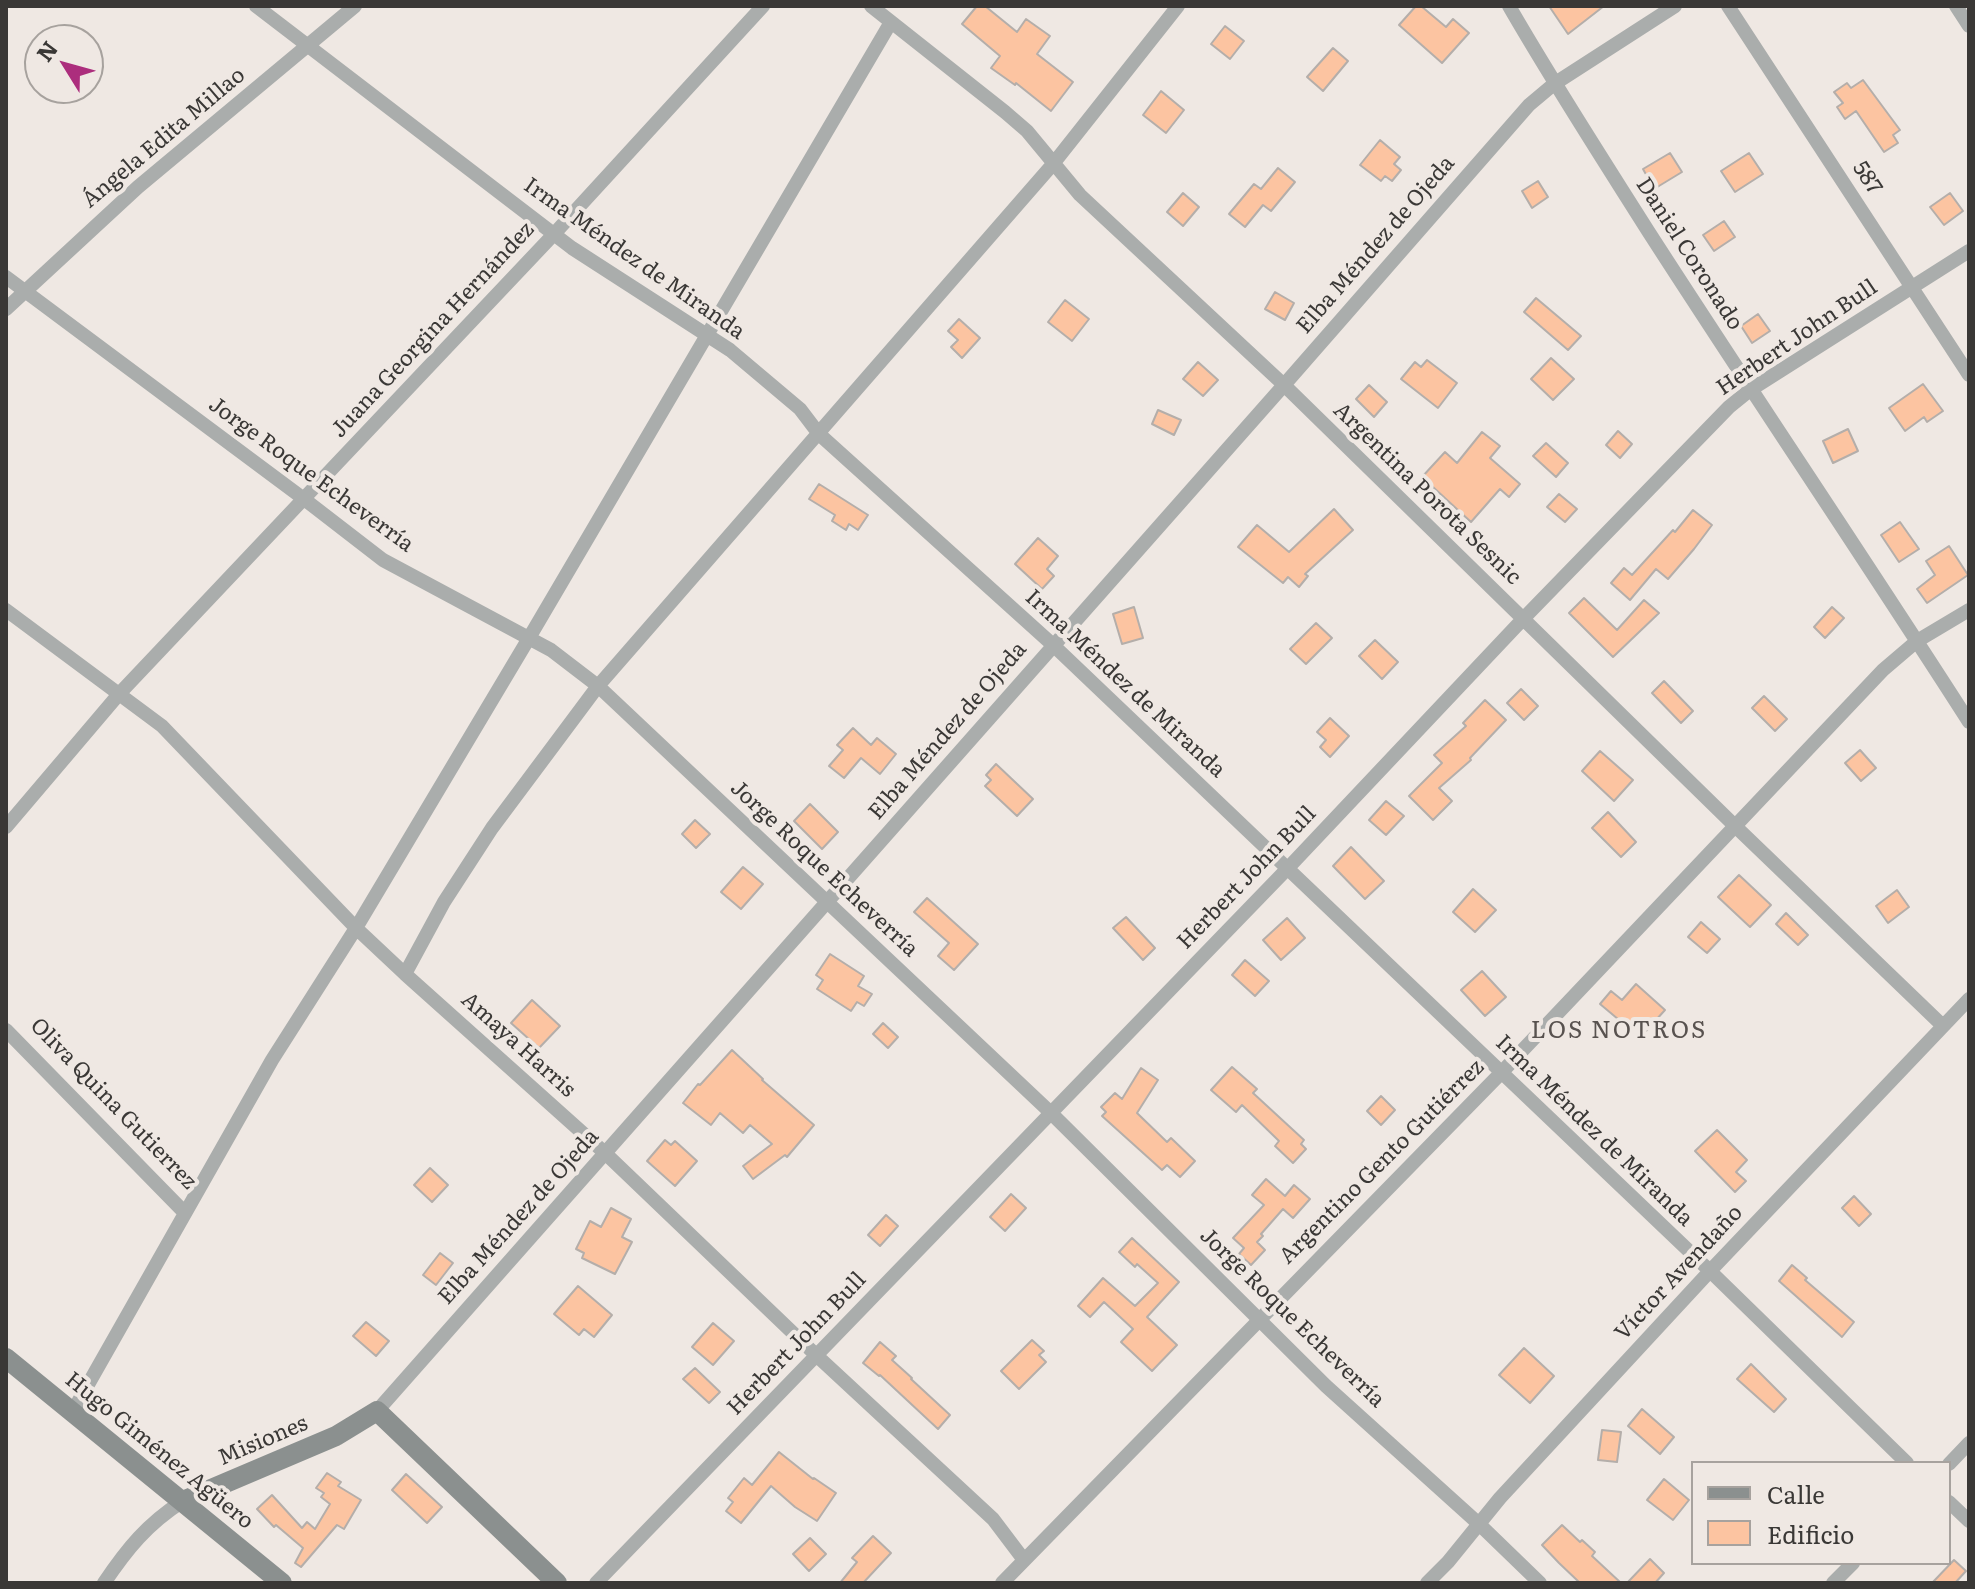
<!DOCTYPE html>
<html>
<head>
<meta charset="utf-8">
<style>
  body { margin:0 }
  #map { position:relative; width:1975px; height:1589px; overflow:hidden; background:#efe8e3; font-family:Literata,serif }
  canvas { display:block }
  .frame { position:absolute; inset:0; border:8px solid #3a3836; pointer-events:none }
  .legend { position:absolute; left:1691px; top:1461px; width:260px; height:104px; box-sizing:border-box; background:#efe8e3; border:2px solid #a7a29e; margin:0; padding:10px 14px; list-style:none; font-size:24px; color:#3a3836 }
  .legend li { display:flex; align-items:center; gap:16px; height:40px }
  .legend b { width:40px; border:2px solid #a7a29e }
  .north { position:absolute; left:24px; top:24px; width:80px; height:80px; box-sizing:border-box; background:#efe8e3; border:2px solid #a7a29e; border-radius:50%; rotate:307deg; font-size:22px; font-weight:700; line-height:32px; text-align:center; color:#3a3836 }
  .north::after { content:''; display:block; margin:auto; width:28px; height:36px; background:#ac2e7d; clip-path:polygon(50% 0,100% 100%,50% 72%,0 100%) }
</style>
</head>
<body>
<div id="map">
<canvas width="1975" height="1589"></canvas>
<div class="frame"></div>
<ul class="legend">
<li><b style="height:10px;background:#8b908f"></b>Calle</li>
<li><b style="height:22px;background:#fcc4a1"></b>Edificio</li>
</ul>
<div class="north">N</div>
</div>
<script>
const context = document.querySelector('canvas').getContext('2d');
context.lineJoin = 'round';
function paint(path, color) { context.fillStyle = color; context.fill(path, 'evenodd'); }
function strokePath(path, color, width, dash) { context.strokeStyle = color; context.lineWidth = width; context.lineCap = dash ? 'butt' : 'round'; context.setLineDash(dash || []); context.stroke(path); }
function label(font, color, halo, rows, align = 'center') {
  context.font = font + ' Literata,serif'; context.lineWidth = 8; context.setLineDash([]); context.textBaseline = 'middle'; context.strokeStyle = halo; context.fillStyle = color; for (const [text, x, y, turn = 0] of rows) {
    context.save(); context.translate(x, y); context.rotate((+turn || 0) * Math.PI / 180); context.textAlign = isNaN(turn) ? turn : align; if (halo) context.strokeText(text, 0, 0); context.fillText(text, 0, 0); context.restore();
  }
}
const building = new Path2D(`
  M 977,6 L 985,6 L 1017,32 L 1026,19 L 1050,36 L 1037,54 L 1073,82 L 1051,111 L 1016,83 L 1015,85 L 991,68 L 1000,56 L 962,24 Z
  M 1416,6 L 1421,6 L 1446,27 L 1453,19 L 1469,33 L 1442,63 L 1399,25 Z
  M 1549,6 L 1604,6 L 1568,34 Z
  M 1225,26 L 1244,41 L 1230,59 L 1211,44 Z
  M 1333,48 L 1348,61 L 1323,91 L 1307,77 Z
  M 1863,80 L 1900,130 L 1893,135 L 1898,143 L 1884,152 L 1856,111 L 1845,119 L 1837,107 L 1843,103 L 1834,92 L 1847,83 L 1851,88 Z
  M 1161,91 L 1184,110 L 1166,133 L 1143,115 Z
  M 1380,140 L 1400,157 L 1394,164 L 1401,170 L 1392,181 L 1385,176 L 1381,181 L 1360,165 Z
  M 1670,153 L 1682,172 L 1654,189 L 1643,169 Z
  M 1749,153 L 1763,174 L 1735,192 L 1721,171 Z
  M 1278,168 L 1295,182 L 1271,211 L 1263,205 L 1245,227 L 1229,214 L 1254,184 L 1261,189 Z
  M 1538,181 L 1548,197 L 1532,208 L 1522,191 Z
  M 1183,193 L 1199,207 L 1183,226 L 1167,212 Z
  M 1950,193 L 1963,211 L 1944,225 L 1930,207 Z
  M 1724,221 L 1735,237 L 1714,251 L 1703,235 Z
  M 1275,292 L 1294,303 L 1285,320 L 1265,309 Z
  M 1536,298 L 1581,336 L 1568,350 L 1524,312 Z
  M 1065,300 L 1089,319 L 1072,341 L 1048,322 Z
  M 1758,314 L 1770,331 L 1752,343 L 1741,326 Z
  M 959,319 L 980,338 L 962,358 L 951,347 L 958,340 L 948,331 Z
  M 1551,358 L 1574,379 L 1553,400 L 1531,379 Z
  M 1427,360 L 1457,383 L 1438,408 L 1401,379 L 1415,362 L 1421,367 Z
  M 1198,362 L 1218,380 L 1203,396 L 1183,379 Z
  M 1923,384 L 1943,411 L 1927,422 L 1924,417 L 1905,431 L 1889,408 Z
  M 1369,385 L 1387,402 L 1374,417 L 1356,399 Z
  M 1158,410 L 1181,420 L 1174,435 L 1152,424 Z
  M 1848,429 L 1858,451 L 1833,463 L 1823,441 Z
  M 1618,431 L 1632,444 L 1620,458 L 1606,445 Z
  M 1482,432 L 1500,446 L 1490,458 L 1520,484 L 1509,497 L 1500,489 L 1471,522 L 1422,477 L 1445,452 L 1457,463 Z
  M 1546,443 L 1568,463 L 1556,477 L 1533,456 Z
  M 819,484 L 868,515 L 858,530 L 849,524 L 846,530 L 832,521 L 835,515 L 809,499 Z
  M 1559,494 L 1577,509 L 1565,522 L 1547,507 Z
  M 1334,509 L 1353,530 L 1305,574 L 1308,576 L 1299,587 L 1288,577 L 1283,583 L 1238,547 L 1257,525 L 1289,552 Z
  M 1693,510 L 1712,525 L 1694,549 L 1668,579 L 1656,569 L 1630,600 L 1611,583 L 1624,568 L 1632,575 L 1673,530 L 1675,532 Z
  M 1900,522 L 1919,549 L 1899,562 L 1881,535 Z
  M 1038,538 L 1058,556 L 1047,569 L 1054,576 L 1042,589 L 1015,564 Z
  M 1949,546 L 1968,575 L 1927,603 L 1917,589 L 1935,575 L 1926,561 Z
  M 1584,598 L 1617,630 L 1644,600 L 1659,613 L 1613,657 L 1569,613 Z
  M 1134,607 L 1143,638 L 1122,644 L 1113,614 Z
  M 1832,607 L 1844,618 L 1825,638 L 1814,627 Z
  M 1316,623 L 1332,638 L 1306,664 L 1290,649 Z
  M 1375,640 L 1398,662 L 1382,679 L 1359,656 Z
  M 1664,681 L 1693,711 L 1681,723 L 1652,693 Z
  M 1521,689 L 1538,706 L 1524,720 L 1507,703 Z
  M 1764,696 L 1787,719 L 1775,731 L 1752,708 Z
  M 1485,700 L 1506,720 L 1470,758 L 1471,760 L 1439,788 L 1452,801 L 1433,820 L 1409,796 L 1442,763 L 1434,755 L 1466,726 L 1463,723 Z
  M 1330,718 L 1349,736 L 1330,757 L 1320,747 L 1326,740 L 1317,732 Z
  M 853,728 L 871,745 L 877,738 L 896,754 L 880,774 L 861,758 L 844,778 L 829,766 L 843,750 L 837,745 Z
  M 1860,750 L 1876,768 L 1861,781 L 1845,763 Z
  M 1600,751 L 1633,780 L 1614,801 L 1582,771 Z
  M 996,764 L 1033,799 L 1017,816 L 985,786 L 991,780 L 986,775 Z
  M 1386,801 L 1404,816 L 1386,835 L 1369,820 Z
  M 810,804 L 838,832 L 822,849 L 794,821 Z
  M 1608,812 L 1636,842 L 1621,857 L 1592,828 Z
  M 695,820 L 710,834 L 696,848 L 682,834 Z
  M 1351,847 L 1384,881 L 1365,899 L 1333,866 Z
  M 743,867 L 763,884 L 741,909 L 721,892 Z
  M 1739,875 L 1771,905 L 1750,927 L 1718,897 Z
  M 1473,889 L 1496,910 L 1475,932 L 1453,912 Z
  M 1897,890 L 1909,907 L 1888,923 L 1876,906 Z
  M 927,898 L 978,944 L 954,970 L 938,956 L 949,943 L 914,912 Z
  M 1786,913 L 1808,935 L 1798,945 L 1776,924 Z
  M 1126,917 L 1155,948 L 1143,960 L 1113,928 Z
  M 1287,918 L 1305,938 L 1281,960 L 1263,940 Z
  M 1701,922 L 1720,939 L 1707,953 L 1688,937 Z
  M 830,954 L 864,976 L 858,986 L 872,994 L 864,1006 L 857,1002 L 851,1011 L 817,989 L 823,980 L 816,975 Z
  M 1245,960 L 1269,981 L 1255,996 L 1232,975 Z
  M 1482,971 L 1506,997 L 1485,1016 L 1461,990 Z
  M 1636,984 L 1665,1010 L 1646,1031 L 1636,1023 L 1631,1030 L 1600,1004 L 1611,991 L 1622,1000 Z
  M 532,1000 L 560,1026 L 539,1048 L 511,1023 Z
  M 883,1023 L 898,1037 L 888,1048 L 873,1034 Z
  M 732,1050 L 763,1079 L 762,1080 L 814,1125 L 787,1157 L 785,1155 L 753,1179 L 743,1166 L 772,1144 L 750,1125 L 743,1133 L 720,1113 L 711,1125 L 683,1103 L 698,1084 L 700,1085 Z
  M 1232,1067 L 1257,1089 L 1253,1093 L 1304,1140 L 1301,1144 L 1306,1149 L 1293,1163 L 1275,1146 L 1279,1141 L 1242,1105 L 1236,1112 L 1211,1090 Z
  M 1141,1068 L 1158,1080 L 1137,1113 L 1167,1142 L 1171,1138 L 1195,1161 L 1180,1177 L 1167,1165 L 1162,1170 L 1102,1116 L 1106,1112 L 1101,1107 L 1115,1093 L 1122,1099 Z
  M 1381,1096 L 1395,1110 L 1381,1125 L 1367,1111 Z
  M 1717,1130 L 1747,1160 L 1736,1172 L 1746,1181 L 1735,1192 L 1695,1151 Z
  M 665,1140 L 671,1145 L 675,1141 L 697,1161 L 675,1186 L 647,1161 Z
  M 430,1168 L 448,1185 L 432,1202 L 414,1185 Z
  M 1266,1179 L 1285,1196 L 1294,1185 L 1310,1199 L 1293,1218 L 1283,1209 L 1261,1234 L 1263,1236 L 1257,1242 L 1265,1250 L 1251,1265 L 1239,1254 L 1244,1248 L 1233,1238 L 1264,1205 L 1252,1195 Z
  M 1011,1194 L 1026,1208 L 1005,1231 L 990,1217 Z
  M 1854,1196 L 1871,1214 L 1859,1226 L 1842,1208 Z
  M 611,1208 L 631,1219 L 622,1237 L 632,1242 L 615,1274 L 582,1258 L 584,1253 L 576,1249 L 590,1221 L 601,1227 Z
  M 886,1215 L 898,1226 L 880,1246 L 868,1235 Z
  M 1132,1238 L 1179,1282 L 1147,1317 L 1177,1345 L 1152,1371 L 1121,1342 L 1133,1329 L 1104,1302 L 1090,1317 L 1078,1306 L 1103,1278 L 1135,1306 L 1158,1283 L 1137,1264 L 1135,1267 L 1119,1252 Z
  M 440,1253 L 453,1263 L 436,1285 L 423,1275 Z
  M 1792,1265 L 1807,1278 L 1805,1280 L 1854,1322 L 1842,1337 L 1779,1281 Z
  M 578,1286 L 612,1315 L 594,1337 L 584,1329 L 579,1335 L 554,1314 Z
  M 366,1322 L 389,1341 L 376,1356 L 353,1336 Z
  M 713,1323 L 734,1341 L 713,1365 L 692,1347 Z
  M 1032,1340 L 1044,1351 L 1039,1355 L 1046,1362 L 1019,1389 L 1001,1371 Z
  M 880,1342 L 896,1356 L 892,1360 L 912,1378 L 911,1379 L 950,1415 L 938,1429 L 880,1375 L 879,1376 L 863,1363 Z
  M 1524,1348 L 1554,1376 L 1530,1403 L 1499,1375 Z
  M 1751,1364 L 1786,1399 L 1774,1412 L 1737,1379 Z
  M 695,1368 L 720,1392 L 709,1403 L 683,1379 Z
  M 1642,1409 L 1674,1437 L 1660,1454 L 1628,1426 Z
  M 1602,1430 L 1621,1432 L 1617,1462 L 1598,1460 Z
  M 779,1452 L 813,1479 L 814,1478 L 836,1493 L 817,1521 L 795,1507 L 771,1486 L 741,1523 L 726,1511 L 733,1502 L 728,1498 L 744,1478 L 752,1485 Z
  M 327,1473 L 341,1482 L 338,1486 L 361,1500 L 344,1529 L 337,1525 L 301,1567 L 295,1563 L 303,1548 L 276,1525 L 274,1527 L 257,1509 L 272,1495 L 302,1528 L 307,1522 L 315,1529 L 330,1504 L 321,1497 L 324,1493 L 316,1488 Z
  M 406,1474 L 442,1507 L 427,1523 L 392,1490 Z
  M 1664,1479 L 1689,1500 L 1673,1520 L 1647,1500 Z
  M 1562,1525 L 1580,1542 L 1582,1540 L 1595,1552 L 1592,1556 L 1621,1583 L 1580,1583 L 1559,1563 L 1542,1545 Z
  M 873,1536 L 891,1553 L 863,1583 L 840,1583 L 857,1562 L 852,1558 Z
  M 810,1538 L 826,1554 L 809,1571 L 793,1554 Z
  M 1650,1559 L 1664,1573 L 1655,1583 L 1627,1583 Z
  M 1954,1560 L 1966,1571 L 1955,1583 L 1932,1583 Z`);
paint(building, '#fcc4a1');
strokePath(building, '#b4aeaa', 2);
strokePath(new Path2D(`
  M 256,6 L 572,248 L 730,350 L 800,409 L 819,434 L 1053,645 L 1710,1271 L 1907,1463
  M 871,6 L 1005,112 L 1027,131 L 1080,195 L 1284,385 L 1735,826 L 1943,1026
  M 1509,6 C 1554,84 1602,158 1650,234 C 1755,397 1864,558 1969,722
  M 1728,6 L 1969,375
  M 1956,6 L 1969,26
  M 6,277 L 304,499 L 383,560 L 551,650 L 598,686 L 1050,1112 L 1326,1386 L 1479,1524 L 1540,1583
  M 6,309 L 138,187 L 355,6
  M 6,610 L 162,726 L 356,928 L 405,974 L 605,1153 L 816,1355 L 993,1519 L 1024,1560
  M 6,827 L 119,694 L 554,234 L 763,6
  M 405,974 L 444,902 L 492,828 L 598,686 L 1053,164 L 1178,6
  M 6,1030 L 185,1213
  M 73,1411 L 272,1060 L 356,928 L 529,638 L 891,22
  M 377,1411 L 1284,385 L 1529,105 L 1554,84 L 1675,6
  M 1949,1464 L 1969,1443
  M 1949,1502 L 1969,1521
  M 104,1583 C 127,1549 147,1524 183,1501
  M 596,1583 L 1288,868 L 1523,619 L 1729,407 L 1750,390 L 1969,251
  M 1002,1583 L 1501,1073 L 1883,670 L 1917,641 L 1969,610
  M 1427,1583 L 1448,1562 L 1500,1498 L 1710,1271 L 1969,999
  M 1833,1583 L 1853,1563`), '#aaadac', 14);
strokePath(new Path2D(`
  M 6,1358 L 282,1583
  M 183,1501 L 336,1436 L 377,1411 L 557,1583`), '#8b908f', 20);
label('22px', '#3a3836', '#efe8e3', [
  ["Ángela Edita Millao",164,138,-40],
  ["587",1867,178,57],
  ["Elba Méndez de Ojeda",1376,245,-49],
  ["Daniel Coronado",1689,254,57],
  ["Irma Méndez de Miranda",634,259,35],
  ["Juana Georgina Hernández",433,330,-47],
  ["Herbert John Bull",1797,338,-34],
  ["Jorge Roque Echeverría",311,475,36],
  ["Argentina Porota Sesnic",1427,494,44],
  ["Irma Méndez de Miranda",1125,684,43],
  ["Elba Méndez de Ojeda",948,731,-49],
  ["Jorge Roque Echeverría",824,869,43],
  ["Herbert John Bull",1247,878,-46],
  ["Amaya Harris",518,1045,42],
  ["Oliva Quina Gutierrez",113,1104,46],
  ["Irma Méndez de Miranda",1594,1131,44],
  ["Argentino Gento Gutiérrez",1382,1162,-45],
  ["Elba Méndez de Ojeda",519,1217,-48],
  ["Víctor Avendaño",1679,1273,-47],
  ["Jorge Roque Echeverría",1292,1318,44],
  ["Herbert John Bull",797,1344,-46],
  ["Misiones",263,1441,-23],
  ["Hugo Giménez Agüero",159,1451,39]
]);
context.letterSpacing = '2px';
label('24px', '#58524f', '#efe8e3', [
  ["LOS NOTROS",1619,1031]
]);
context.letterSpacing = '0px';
</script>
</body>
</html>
